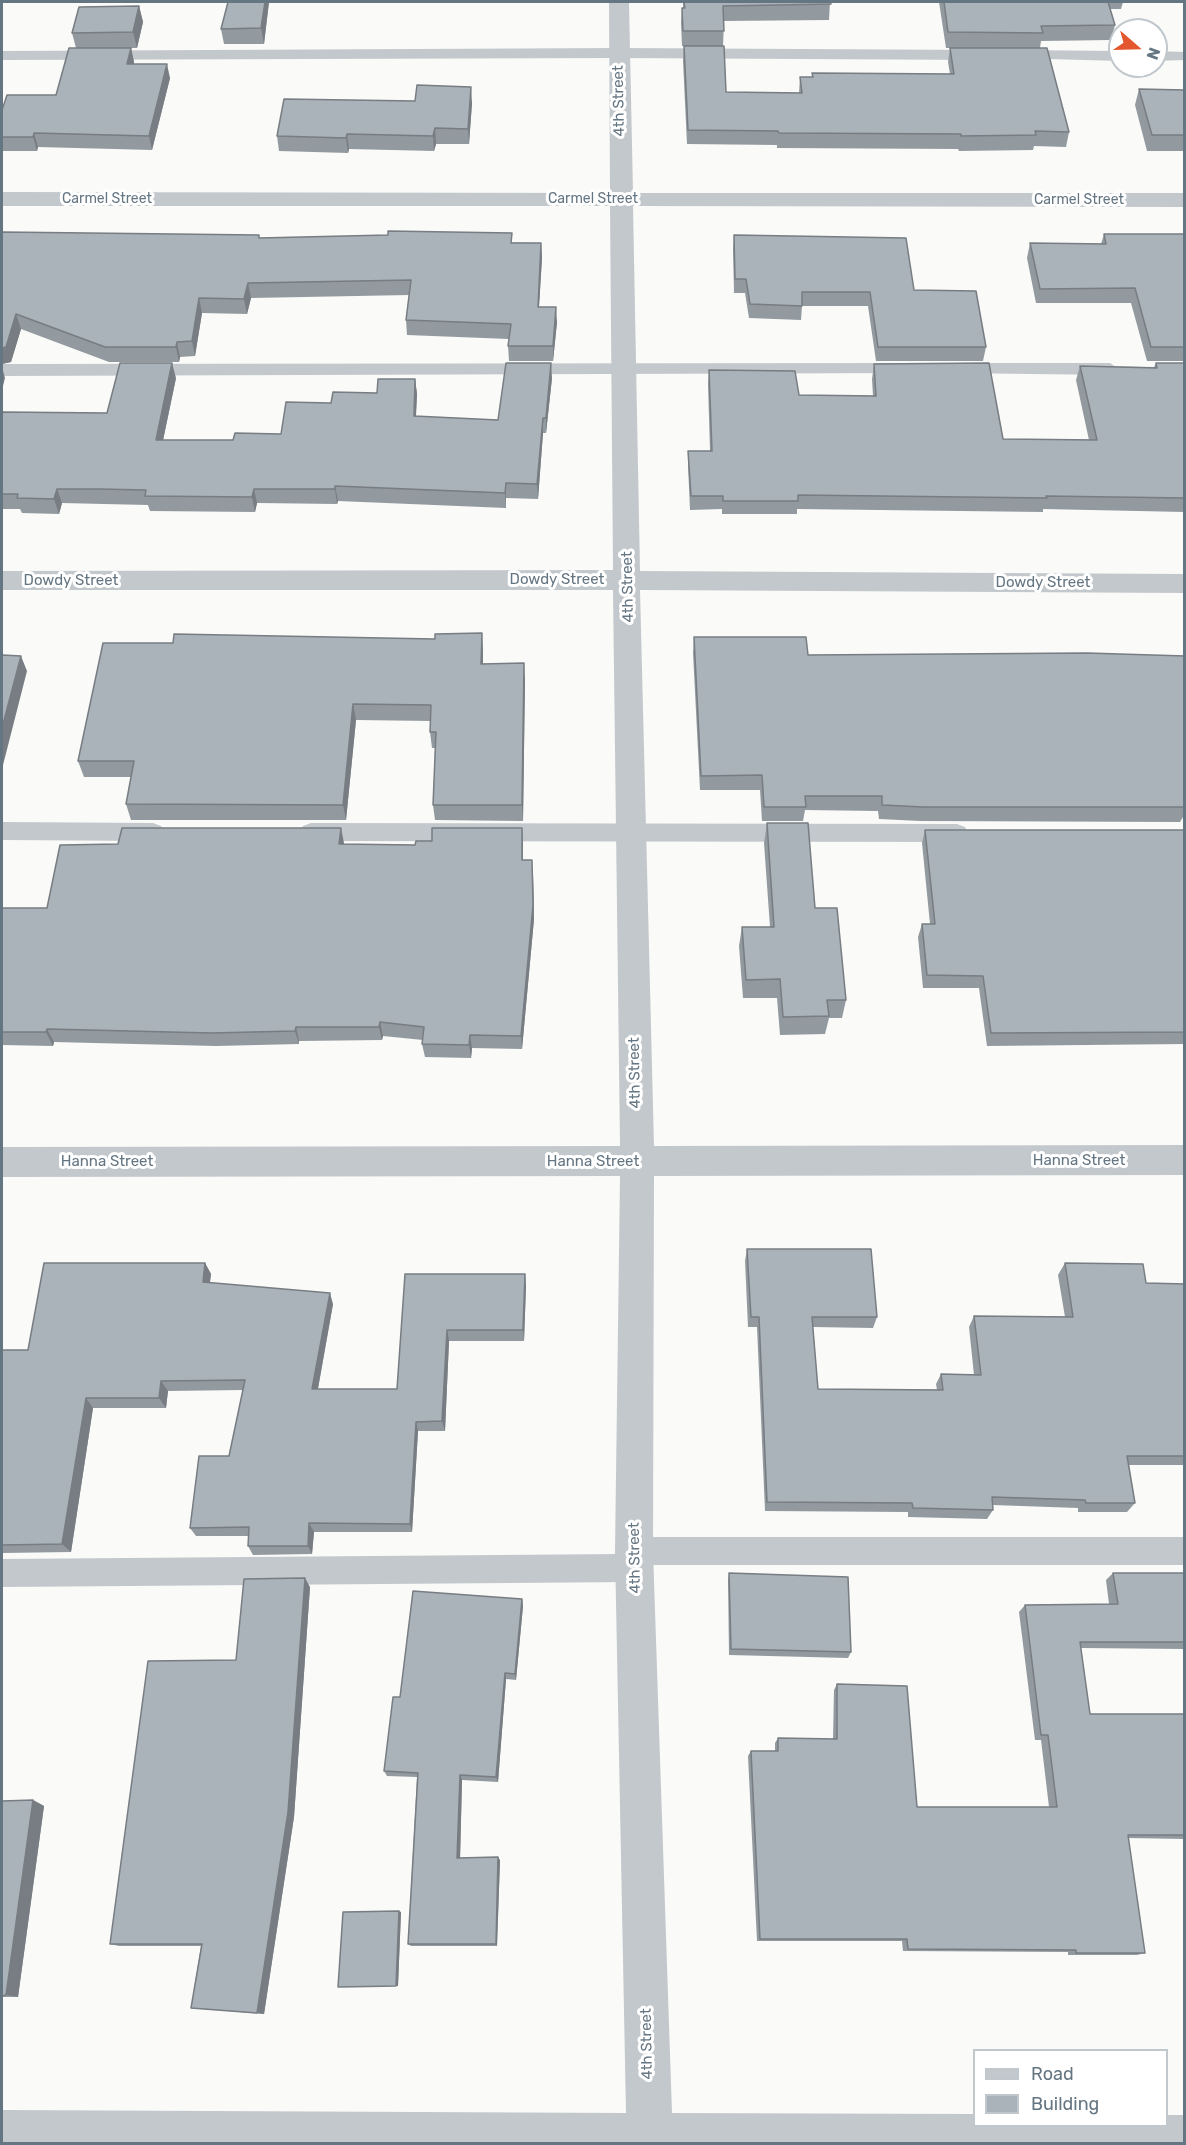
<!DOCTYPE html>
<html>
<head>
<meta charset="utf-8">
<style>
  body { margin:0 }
  #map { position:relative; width:1186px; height:2145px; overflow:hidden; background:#fafaf8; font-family:Rubik,sans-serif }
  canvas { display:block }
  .frame { position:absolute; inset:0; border:3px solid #657683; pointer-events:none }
  .legend { position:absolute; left:973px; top:2049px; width:195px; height:78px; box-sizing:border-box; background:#fff; border:2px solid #c1c8cd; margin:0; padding:8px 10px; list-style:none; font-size:18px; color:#657683 }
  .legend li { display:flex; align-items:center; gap:12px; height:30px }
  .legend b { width:30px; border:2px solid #c1c8cd }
  .north { position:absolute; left:1108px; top:18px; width:60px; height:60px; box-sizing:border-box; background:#fff; border:2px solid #c1c8cd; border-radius:50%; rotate:110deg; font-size:16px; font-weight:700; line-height:24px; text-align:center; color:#657683 }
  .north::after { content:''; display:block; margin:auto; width:21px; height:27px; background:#e4572e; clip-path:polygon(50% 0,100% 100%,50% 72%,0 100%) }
</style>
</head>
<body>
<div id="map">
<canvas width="1186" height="2145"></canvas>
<div class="frame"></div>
<ul class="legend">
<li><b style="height:8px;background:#c3c8cc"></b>Road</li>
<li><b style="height:16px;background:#aab3b9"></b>Building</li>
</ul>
<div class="north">N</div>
</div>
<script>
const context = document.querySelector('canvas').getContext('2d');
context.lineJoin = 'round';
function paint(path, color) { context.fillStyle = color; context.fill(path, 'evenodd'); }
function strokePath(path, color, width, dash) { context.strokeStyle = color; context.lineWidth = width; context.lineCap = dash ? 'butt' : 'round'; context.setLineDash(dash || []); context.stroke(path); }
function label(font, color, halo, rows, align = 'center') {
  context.font = font + ' Rubik,sans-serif'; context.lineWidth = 6; context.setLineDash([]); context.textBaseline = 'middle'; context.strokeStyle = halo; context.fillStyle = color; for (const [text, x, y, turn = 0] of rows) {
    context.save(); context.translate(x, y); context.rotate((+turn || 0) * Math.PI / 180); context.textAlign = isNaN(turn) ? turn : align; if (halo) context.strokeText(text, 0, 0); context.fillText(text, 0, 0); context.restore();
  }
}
paint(new Path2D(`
  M 619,48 L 983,50 L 991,55 L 983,60 L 619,58 L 2,60 L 2,51 Z
  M 1017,50 L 1120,51 L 1120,61 L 1012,58 L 1009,55 Z
  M 1156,51 L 1184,52 L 1184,60 L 1156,61 Z
  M 906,363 L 915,369 L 912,373 L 2,376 L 2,364 Z
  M 959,363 L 1110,363 L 1119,369 L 1110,375 L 953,373 L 950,369 Z
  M 2,822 L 153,823 L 161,826 L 164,832 L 161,838 L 153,841 L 2,840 Z
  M 311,823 L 957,824 L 965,827 L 968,833 L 965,839 L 957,842 L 311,841 L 303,838 L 300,832 L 303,826 Z
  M 634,1537 L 1184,1537 L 1184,1565 L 648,1565 L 645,1578 L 635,1582 L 2,1587 L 2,1559 L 621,1554 L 624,1541 Z`), '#c3c8cc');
paint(new Path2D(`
  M 609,2 L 629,2 L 633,193 L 1184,193 L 1184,207 L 633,206 L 640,571 L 1184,574 L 1184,593 L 640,590 L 654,1146 L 1184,1145 L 1184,1175 L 654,1176 L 653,1551 L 672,2113 L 974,2114 L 974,2126 L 1166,2126 L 1166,2115 L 1184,2115 L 1184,2144 L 2,2144 L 2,2110 L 626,2113 L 615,1551 L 620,1176 L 2,1177 L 2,1147 L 620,1146 L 613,590 L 2,590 L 2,571 L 613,570 L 610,206 L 2,206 L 2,192 L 610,193 Z`), '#c3c8cc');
paint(new Path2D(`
  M 228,2 L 269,2 L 264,44 L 224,44 L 221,29 Z
  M 683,2 L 830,2 L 829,20 L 724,21 L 723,46 L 726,92 L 799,93 L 800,77 L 812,77 L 812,73 L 950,74 L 948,62 L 950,48 L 946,48 L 939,2 L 1123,2 L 1121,9 L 1110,9 L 1115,25 L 1111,40 L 1041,41 L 1040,48 L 1069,132 L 1066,147 L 1034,146 L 1033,150 L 959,151 L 958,149 L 777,148 L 777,145 L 687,144 L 683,61 L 684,46 L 682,46 L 681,23 L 682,8 L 683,8 Z
  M 139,6 L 143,22 L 137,48 L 131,48 L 134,62 L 134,64 L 170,78 L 152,150 L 38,147 L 37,151 L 2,151 L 2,110 L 56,95 L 76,48 L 72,33 Z
  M 1139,89 L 1185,90 L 1185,151 L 1147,151 L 1135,105 Z
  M 472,103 L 469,144 L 436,144 L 434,151 L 349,149 L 348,153 L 279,151 L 277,136 Z
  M 2,232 L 260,238 L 541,243 L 542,258 L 539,307 L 557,322 L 553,361 L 509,361 L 508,346 L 509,339 L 407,335 L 406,320 L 409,295 L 251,298 L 247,314 L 202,313 L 195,356 L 180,357 L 179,362 L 109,362 L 21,329 L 11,362 L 2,364 Z
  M 1104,234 L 1185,234 L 1185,361 L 1147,361 L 1131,303 L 1036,303 L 1027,258 L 1030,243 L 1101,244 Z
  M 734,235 L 914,290 L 986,347 L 983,361 L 876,361 L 868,306 L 802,306 L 801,320 L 749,318 L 745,293 L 734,293 L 733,249 Z
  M 1156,363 L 1185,363 L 1185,512 L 1043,509 L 1043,512 L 797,509 L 797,514 L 722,514 L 722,509 L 690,510 L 688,465 L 688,451 L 710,451 L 708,384 L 709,370 L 799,395 L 873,396 L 872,379 L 874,364 L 1003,439 L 1089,440 L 1076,380 L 1080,366 L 1154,367 Z
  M 176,378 L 163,440 L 233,440 L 281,434 L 331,403 L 377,393 L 415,379 L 417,394 L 416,417 L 498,420 L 552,378 L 546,433 L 543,433 L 538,499 L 506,498 L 506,508 L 338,501 L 337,504 L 257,503 L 255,512 L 150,511 L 148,505 L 104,504 L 62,503 L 59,514 L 22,513 L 20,509 L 2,509 L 2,412 L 107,413 Z
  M 482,633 L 483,664 L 525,679 L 523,821 L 435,820 L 433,805 L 435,748 L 432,748 L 430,732 L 431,721 L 356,720 L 346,820 L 131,820 L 126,804 L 131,777 L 84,777 L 78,761 L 435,639 Z
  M 694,637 L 808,655 L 1185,656 L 1185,814 L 1180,822 L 920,821 L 879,819 L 878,811 L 805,810 L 803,821 L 762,821 L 760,790 L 700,790 L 693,653 Z
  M 767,823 L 815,908 L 846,1000 L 842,1018 L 829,1018 L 825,1034 L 780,1035 L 777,998 L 743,998 L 739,946 L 742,927 L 770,927 L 764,843 Z
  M 522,828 L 523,860 L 533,874 L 534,919 L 522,1049 L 472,1048 L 471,1058 L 425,1057 L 422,1044 L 423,1040 L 383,1036 L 382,1040 L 299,1041 L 299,1044 L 216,1046 L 54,1042 L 53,1046 L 2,1045 L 2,908 L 47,908 L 344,843 L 344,844 L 415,845 L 432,841 Z
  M 925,830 L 1185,830 L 1185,1044 L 987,1046 L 979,988 L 923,988 L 918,937 L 922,924 L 930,924 L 922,843 Z
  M 747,1249 L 877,1317 L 873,1328 L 813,1327 L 818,1389 L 937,1390 L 936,1384 L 941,1374 L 974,1375 L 969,1327 L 974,1316 L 1065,1317 L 1058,1275 L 1065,1263 L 1146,1283 L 1185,1284 L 1185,1465 L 1129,1465 L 1135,1503 L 1127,1512 L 1078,1512 L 1078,1508 L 993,1505 L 993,1510 L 987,1519 L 908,1517 L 908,1512 L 765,1511 L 757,1327 L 748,1327 L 745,1261 Z
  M 205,1263 L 211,1274 L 210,1283 L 333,1304 L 318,1389 L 397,1389 L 405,1274 L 525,1274 L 526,1286 L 524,1341 L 449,1341 L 445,1431 L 418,1431 L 412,1532 L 314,1532 L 312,1554 L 253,1555 L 248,1546 L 249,1536 L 196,1536 L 190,1528 L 229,1456 L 243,1390 L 168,1391 L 166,1408 L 93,1408 L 71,1552 L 2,1553 L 2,1350 L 28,1350 Z
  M 729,1573 L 851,1652 L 848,1658 L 729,1655 L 728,1580 Z
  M 1113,1573 L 1185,1573 L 1185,1649 L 1081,1648 L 1090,1714 L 1185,1714 L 1185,1839 L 1128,1838 L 1145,1953 L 1137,1955 L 1068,1955 L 1068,1952 L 903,1951 L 902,1941 L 757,1941 L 748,1756 L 751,1751 L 775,1751 L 775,1743 L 778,1738 L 833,1739 L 834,1690 L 837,1684 L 917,1807 L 1049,1807 L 1041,1740 L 1035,1740 L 1019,1612 L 1025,1605 L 1109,1604 L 1106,1580 Z
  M 310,1587 L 294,1817 L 264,2014 L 191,2008 L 201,1946 L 119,1946 L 110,1944 L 236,1660 Z
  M 522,1599 L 523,1606 L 516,1680 L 506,1679 L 498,1782 L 462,1780 L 460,1858 L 500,1860 L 497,1946 L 411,1946 L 408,1944 L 417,1777 L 387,1776 L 384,1771 L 400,1697 Z
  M 33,1800 L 44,1806 L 18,1997 L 2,1997 L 2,1801 Z
  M 401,1912 L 398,1986 L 338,1987 Z`), '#929a9f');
paint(new Path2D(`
  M 265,2 L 269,2 L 264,44 L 261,28 Z
  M 139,6 L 143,22 L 137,48 L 133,32 Z
  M 131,48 L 134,62 L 131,78 L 127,64 Z
  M 167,64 L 170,78 L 152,150 L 149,136 Z
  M 471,87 L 472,103 L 469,144 L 468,129 Z
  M 435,128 L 436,144 L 434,151 L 433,136 Z
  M 34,133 L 38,147 L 37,151 L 33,137 Z
  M 347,134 L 349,149 L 348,153 L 346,138 Z
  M 541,243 L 542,258 L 538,322 L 538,307 Z
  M 248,283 L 251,298 L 247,314 L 244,299 Z
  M 199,298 L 202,313 L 195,356 L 192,341 Z
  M 556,307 L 557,322 L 553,361 L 553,346 Z
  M 16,314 L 21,329 L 11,362 L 2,364 L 2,348 Z
  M 177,342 L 180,357 L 179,362 L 176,347 Z
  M 172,363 L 176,378 L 160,455 L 156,440 Z
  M 551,363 L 552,378 L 546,433 L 546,418 Z
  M 2,367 L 5,378 L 2,390 Z
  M 415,379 L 417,394 L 415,431 L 414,416 Z
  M 543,418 L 543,433 L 538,499 L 537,484 Z
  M 506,483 L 506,508 L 505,493 Z
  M 335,486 L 338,501 L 337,504 L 335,489 Z
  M 57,489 L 62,503 L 59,514 L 54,499 Z
  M 254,489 L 257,503 L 255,512 L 252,497 Z
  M 482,633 L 483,650 L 483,680 L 481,664 Z
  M 21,656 L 27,671 L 2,769 L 2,728 Z
  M 524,663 L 525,679 L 523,821 L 522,805 Z
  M 353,704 L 356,720 L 346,820 L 343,805 Z
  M 341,828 L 344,843 L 342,859 L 339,844 Z
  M 522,828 L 523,843 L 522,874 Z
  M 533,874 L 534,919 L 522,1049 L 521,1036 Z
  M 380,1022 L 383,1036 L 382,1040 L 379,1027 Z
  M 296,1027 L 299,1041 L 299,1044 L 295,1031 Z
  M 47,1029 L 54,1042 L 53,1046 L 46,1032 Z
  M 470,1035 L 472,1048 L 471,1058 L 469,1045 Z
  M 205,1263 L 211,1274 L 208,1294 L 203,1282 Z
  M 525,1274 L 526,1286 L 524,1341 L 523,1330 Z
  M 330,1293 L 333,1304 L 316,1399 L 312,1389 Z
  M 447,1330 L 449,1341 L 445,1431 L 442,1421 Z
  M 161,1381 L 168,1391 L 166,1408 L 159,1398 Z
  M 86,1398 L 93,1408 L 71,1552 L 62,1544 Z
  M 416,1422 L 418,1431 L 412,1532 L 410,1524 Z
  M 309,1523 L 314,1532 L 312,1554 L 308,1546 Z
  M 305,1578 L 310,1587 L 294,1817 L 264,2014 L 257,2013 Z
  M 522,1599 L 523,1606 L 516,1680 L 515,1674 Z
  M 505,1673 L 506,1679 L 498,1782 L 496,1777 Z
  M 460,1775 L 462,1780 L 460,1861 L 457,1858 Z
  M 33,1800 L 44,1806 L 18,1997 L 6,1995 Z
  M 498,1857 L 500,1860 L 497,1946 L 496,1944 Z
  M 399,1911 L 401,1912 L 398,1986 L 396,1986 Z`), '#777d82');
const building = new Path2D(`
  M 228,2 L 265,2 L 261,28 L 221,29 Z
  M 684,2 L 830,2 L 831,4 L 723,6 L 724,31 L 683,31 L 682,8 L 685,8 Z
  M 944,2 L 1108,2 L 1115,25 L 1041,26 L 1043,33 L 948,32 Z
  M 139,6 L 133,32 L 72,33 L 79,7 Z
  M 684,46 L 724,46 L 726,92 L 802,93 L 800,77 L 813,77 L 812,73 L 954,74 L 950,48 L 1047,48 L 1069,132 L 1035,131 L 1036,135 L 961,136 L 961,134 L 779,133 L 778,131 L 688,130 Z
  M 69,48 L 131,48 L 127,64 L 167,64 L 149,136 L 34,133 L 33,137 L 2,137 L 2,110 L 7,95 L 56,95 Z
  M 417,85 L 471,87 L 468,129 L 435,128 L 433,136 L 347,134 L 346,138 L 277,136 L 284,99 L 415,101 Z
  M 1139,89 L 1185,90 L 1185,135 L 1152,135 Z
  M 388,231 L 512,233 L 511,243 L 541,243 L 538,307 L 556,307 L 553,346 L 508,346 L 511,324 L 406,320 L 411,280 L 248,283 L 244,299 L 199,298 L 192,341 L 177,342 L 176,347 L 105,347 L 16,314 L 6,347 L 2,348 L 2,232 L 259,235 L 259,238 L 388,235 Z
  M 1104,234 L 1185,234 L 1185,347 L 1151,347 L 1135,288 L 1040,289 L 1030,243 L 1106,244 Z
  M 734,235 L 906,238 L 914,290 L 976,291 L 986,347 L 878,347 L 870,292 L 802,292 L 802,306 L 750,304 L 746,279 L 735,279 Z
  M 120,363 L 172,363 L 156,440 L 233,440 L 235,433 L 281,434 L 286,402 L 331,403 L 333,392 L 377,393 L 378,379 L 415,379 L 414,416 L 498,420 L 506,363 L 551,363 L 546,418 L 543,418 L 537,484 L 506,483 L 505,493 L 335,486 L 335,489 L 254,489 L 252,497 L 145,496 L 146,490 L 99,489 L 57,489 L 54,499 L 17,498 L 18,494 L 2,494 L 2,412 L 107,413 Z
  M 989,363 L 1003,439 L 1097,440 L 1080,366 L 1157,368 L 1156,363 L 1185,363 L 1185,498 L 1046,496 L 1047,498 L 798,495 L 798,501 L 723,501 L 723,496 L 691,496 L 688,451 L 712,451 L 709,370 L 795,371 L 799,395 L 876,396 L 874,364 Z
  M 482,633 L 481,664 L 524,663 L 522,805 L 433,805 L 436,732 L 430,732 L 431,705 L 353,704 L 343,805 L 126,804 L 134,761 L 78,761 L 103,643 L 173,643 L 174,634 L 435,639 L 435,634 Z
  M 694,637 L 806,637 L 808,655 L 1087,653 L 1185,656 L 1185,807 L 923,807 L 882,805 L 882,796 L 805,796 L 806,807 L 764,807 L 762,775 L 701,776 Z
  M 2,655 L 21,656 L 2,728 Z
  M 767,823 L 808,823 L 815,908 L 837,908 L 846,1000 L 827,1000 L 829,1016 L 783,1017 L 780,979 L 746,980 L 742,927 L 774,927 Z
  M 122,828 L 341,828 L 339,844 L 415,845 L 416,841 L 432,841 L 432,828 L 522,828 L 522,860 L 532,860 L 533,905 L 521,1036 L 470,1035 L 469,1045 L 422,1044 L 424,1027 L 380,1022 L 379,1027 L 296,1027 L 295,1031 L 211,1033 L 47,1029 L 46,1032 L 2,1032 L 2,908 L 47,908 L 60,845 L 118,844 Z
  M 925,830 L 1185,830 L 1185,1032 L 991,1033 L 983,976 L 927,975 L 922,924 L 935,924 Z
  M 747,1249 L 871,1249 L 877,1317 L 812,1317 L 818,1389 L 943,1390 L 941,1374 L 981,1375 L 974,1316 L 1073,1317 L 1065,1263 L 1143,1264 L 1146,1283 L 1185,1284 L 1185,1456 L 1127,1456 L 1135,1503 L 1086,1503 L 1085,1500 L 992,1497 L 993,1510 L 913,1508 L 912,1503 L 767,1502 L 759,1317 L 751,1317 Z
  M 44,1263 L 205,1263 L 203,1282 L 330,1293 L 312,1389 L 397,1389 L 405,1274 L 525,1274 L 523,1330 L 447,1330 L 442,1421 L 416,1422 L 410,1524 L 309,1523 L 308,1546 L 248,1546 L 249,1527 L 190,1528 L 199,1456 L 229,1456 L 245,1380 L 161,1381 L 159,1398 L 86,1398 L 62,1544 L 2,1545 L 2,1350 L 28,1350 Z
  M 729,1573 L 848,1577 L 851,1652 L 731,1649 Z
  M 1113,1573 L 1185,1573 L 1185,1642 L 1080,1642 L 1090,1714 L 1185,1714 L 1185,1835 L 1128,1835 L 1145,1953 L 1076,1953 L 1076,1950 L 908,1949 L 907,1939 L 760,1939 L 751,1751 L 778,1751 L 778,1738 L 837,1739 L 837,1684 L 907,1686 L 917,1807 L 1057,1807 L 1048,1735 L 1041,1735 L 1025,1605 L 1118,1604 Z
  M 305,1578 L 288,1812 L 257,2013 L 191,2008 L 202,1944 L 110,1944 L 148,1661 L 236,1660 L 244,1579 Z
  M 413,1591 L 522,1599 L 515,1674 L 505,1673 L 496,1777 L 460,1775 L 457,1858 L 498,1857 L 496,1944 L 408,1944 L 418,1773 L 384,1771 L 393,1697 L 400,1697 Z
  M 33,1800 L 6,1995 L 2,1996 L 2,1801 Z
  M 399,1911 L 396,1986 L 338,1987 L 343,1912 Z`);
paint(building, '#aab3b9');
strokePath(building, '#777d82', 1.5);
label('14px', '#657683', '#fff', [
  ["Carmel Street",107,199],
  ["Carmel Street",593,199],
  ["Carmel Street",1079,200]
]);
label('15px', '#657683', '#fff', [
  ["4th Street",619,101,-91],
  ["Dowdy Street",557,580],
  ["Dowdy Street",71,581],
  ["Dowdy Street",1043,583],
  ["4th Street",628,587,-91],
  ["4th Street",635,1073,-91],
  ["Hanna Street",1079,1161],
  ["Hanna Street",107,1162],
  ["Hanna Street",593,1162],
  ["4th Street",635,1558,-91],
  ["4th Street",647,2044,-91]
]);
</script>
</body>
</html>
